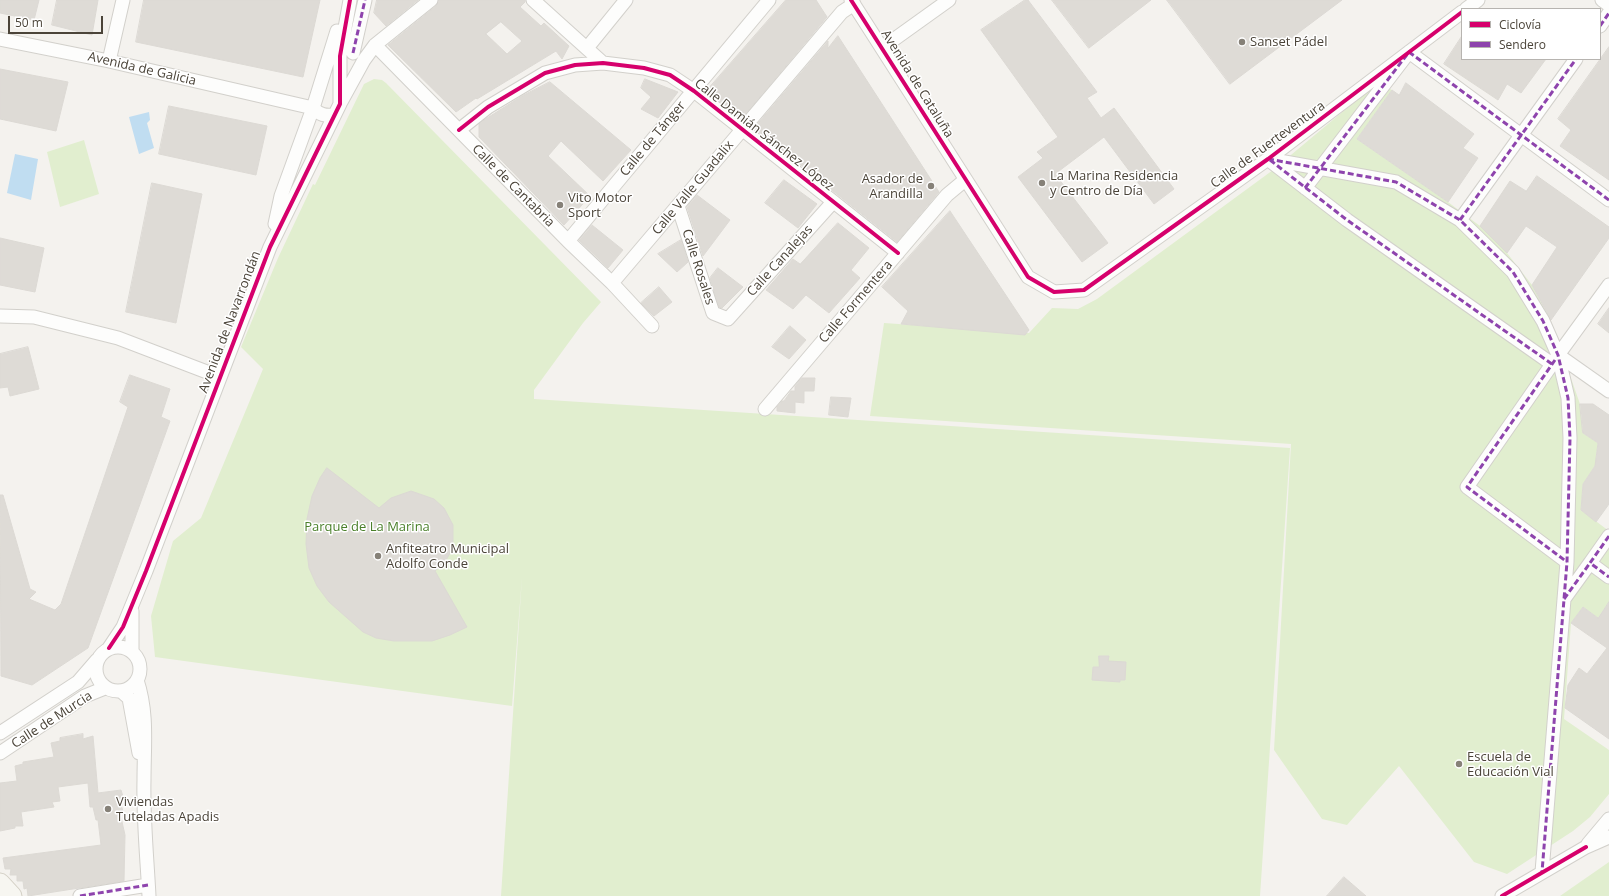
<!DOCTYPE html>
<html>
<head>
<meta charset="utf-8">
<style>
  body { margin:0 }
  #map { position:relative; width:1609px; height:896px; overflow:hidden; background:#f4f2ee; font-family:"Open Sans",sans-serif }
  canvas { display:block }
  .legend { position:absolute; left:1461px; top:8px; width:140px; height:52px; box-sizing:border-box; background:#fff; border:1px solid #b7b4b0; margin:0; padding:5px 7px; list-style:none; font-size:12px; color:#4b4439 }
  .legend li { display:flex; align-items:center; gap:8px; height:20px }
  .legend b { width:20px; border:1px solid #b7b4b0 }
  .scale { position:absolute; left:8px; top:16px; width:95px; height:18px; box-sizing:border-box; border:2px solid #4b4439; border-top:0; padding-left:5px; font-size:12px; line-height:14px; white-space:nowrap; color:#4b4439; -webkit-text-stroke:3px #fff; paint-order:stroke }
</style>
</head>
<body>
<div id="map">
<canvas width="1609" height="896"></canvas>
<ul class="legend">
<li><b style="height:5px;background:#d6006c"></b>Ciclovía</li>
<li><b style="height:5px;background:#8e44ad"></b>Sendero</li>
</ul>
<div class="scale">50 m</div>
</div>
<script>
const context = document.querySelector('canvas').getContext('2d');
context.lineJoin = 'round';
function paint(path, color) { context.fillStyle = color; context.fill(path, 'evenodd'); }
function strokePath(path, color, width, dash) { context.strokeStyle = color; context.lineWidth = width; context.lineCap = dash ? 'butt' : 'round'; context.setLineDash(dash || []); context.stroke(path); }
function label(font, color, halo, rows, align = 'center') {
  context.font = font + ' "Open Sans",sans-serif'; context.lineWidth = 3; context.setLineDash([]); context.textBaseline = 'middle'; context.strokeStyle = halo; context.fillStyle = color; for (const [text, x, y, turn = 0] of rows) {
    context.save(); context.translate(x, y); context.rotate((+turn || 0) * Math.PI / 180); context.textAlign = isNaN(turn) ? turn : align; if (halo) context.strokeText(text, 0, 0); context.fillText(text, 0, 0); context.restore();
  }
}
paint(new Path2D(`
  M 374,79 L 382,80 L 386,83 L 601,302 L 583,323 L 534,390 L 534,399 L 1290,448 L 1260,896 L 501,896 L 522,577 L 512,706 L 155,657 L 151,616 L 173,541 L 201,518 L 263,369 L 241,347 L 278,258 L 313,184 L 315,185 L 364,84 Z
  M 1377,83 L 1392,90 L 1357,139 L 1448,202 L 1480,226 L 1507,253 L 1532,285 L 1551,321 L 1580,404 L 1583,433 L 1598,443 L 1596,458 L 1599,460 L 1583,484 L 1581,510 L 1609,531 L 1609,602 L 1598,618 L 1583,607 L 1571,623 L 1564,719 L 1609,750 L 1609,794 L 1590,817 L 1573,831 L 1507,874 L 1474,862 L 1399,766 L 1347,825 L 1322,819 L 1274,750 L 1291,444 L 870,416 L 884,323 L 1029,333 L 1052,308 L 1078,309 L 1097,299 L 1273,170 Z
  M 84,140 L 99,194 L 60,207 L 47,152 Z
  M 1609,862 L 1609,896 L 1560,896 Z`), '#e1eecf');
paint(new Path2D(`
  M 149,112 L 150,120 L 147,123 L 154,148 L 139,154 L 129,117 Z
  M 15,154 L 38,159 L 31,200 L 7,193 Z`), '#c0ddf1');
const building = new Path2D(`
  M 0,0 L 39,0 L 34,20 L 0,13 Z
  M 57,0 L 98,0 L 92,35 L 52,25 Z
  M 144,0 L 320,0 L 303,77 L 136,42 Z
  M 377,0 L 418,0 L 386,26 L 374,13 Z
  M 439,0 L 525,0 L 525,2 L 520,7 L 541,26 L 544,23 L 569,46 L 562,59 L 556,51 L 477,99 L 476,98 L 456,112 L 388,45 L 436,6 ZM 501,22 L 522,41 L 507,54 L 486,34 Z
  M 786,0 L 816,0 L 827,17 L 744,116 L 740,117 L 709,93 L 709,88 Z
  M 1025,0 L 1028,0 L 1097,92 L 1087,98 L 1101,118 L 1114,108 L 1174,189 L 1154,204 L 1104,137 L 1055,174 L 1108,243 L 1082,262 L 1018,177 L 1043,158 L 1037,152 L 1058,137 L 981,30 Z
  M 1052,0 L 1151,0 L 1089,48 Z
  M 1167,0 L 1342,0 L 1230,84 Z
  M 838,36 L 939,192 L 897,242 L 754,128 L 828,41 L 828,48 Z
  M 1462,36 L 1462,59 L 1546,59 L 1521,93 L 1507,84 L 1498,100 L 1444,64 Z
  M 1609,47 L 1609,180 L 1560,146 L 1571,130 L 1558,119 Z
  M 0,69 L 68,82 L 56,131 L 0,119 Z
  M 645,79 L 678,92 L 658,118 L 641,109 L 651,97 L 641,88 Z
  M 550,82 L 631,150 L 603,181 L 561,141 L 548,156 L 590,196 L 564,225 L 479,137 L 479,124 L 484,120 L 522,96 Z
  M 1406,83 L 1474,134 L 1463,148 L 1478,158 L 1448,202 L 1357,139 L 1392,90 L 1399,95 Z
  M 169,106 L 267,126 L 256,175 L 159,154 Z
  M 1537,176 L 1609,227 L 1609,238 L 1551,320 L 1532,285 L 1557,247 L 1526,226 L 1507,253 L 1480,226 L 1510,181 L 1526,191 Z
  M 784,180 L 817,204 L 798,228 L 765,203 Z
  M 152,183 L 202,194 L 176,323 L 126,312 Z
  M 697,195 L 730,220 L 703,256 L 687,207 Z
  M 950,211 L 1029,330 L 1025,335 L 901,324 L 908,311 L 882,287 Z
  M 838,223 L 869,248 L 851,270 L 860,278 L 829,313 L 806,295 L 793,309 L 766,290 L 793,259 L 800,264 Z
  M 592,225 L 623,250 L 608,268 L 579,240 Z
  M 0,238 L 44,248 L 35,292 L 0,285 Z
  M 681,240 L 688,262 L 677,272 L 658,254 Z
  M 718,268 L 743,287 L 722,308 L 719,307 L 710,278 Z
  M 659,287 L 672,302 L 654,316 L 641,303 Z
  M 1609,308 L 1609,333 L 1598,324 Z
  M 790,326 L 806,340 L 789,359 L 772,347 Z
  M 28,347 L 39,389 L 10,396 L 8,387 L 0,388 L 0,354 Z
  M 130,375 L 170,389 L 161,417 L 170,421 L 88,648 L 32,685 L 1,676 L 0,495 L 3,495 L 30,589 L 36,592 L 29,599 L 55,610 L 61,604 L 128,407 L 120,402 Z
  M 802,378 L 815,378 L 814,391 L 804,391 L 804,403 L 795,402 L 795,413 L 777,411 L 777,407 L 782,401 L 784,401 L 791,391 L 795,391 L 795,386 Z
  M 831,397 L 851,398 L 848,417 L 829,415 Z
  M 1580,404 L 1593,404 L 1609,415 L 1609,504 L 1596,522 L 1581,510 L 1583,484 L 1595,466 L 1598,443 L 1583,433 Z
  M 327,468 L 379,508 L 391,498 L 411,491 L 434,499 L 444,508 L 453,525 L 453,542 L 450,553 L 445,562 L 435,571 L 467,627 L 450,635 L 432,641 L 394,641 L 376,638 L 363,632 L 329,602 L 317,586 L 309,568 L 306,544 L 307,519 L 312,496 L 320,478 Z
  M 1609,602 L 1609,739 L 1565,708 L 1568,685 L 1579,668 L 1587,674 L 1607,648 L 1571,623 L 1583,607 L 1598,618 Z
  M 1099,656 L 1109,656 L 1108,661 L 1126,662 L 1125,680 L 1120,680 L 1120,682 L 1092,680 L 1093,667 L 1099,667 Z
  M 83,734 L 83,739 L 93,736 L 98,793 L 121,790 L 125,803 L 121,805 L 123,811 L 120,813 L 125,835 L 124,881 L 28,896 L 27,888 L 24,889 L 23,881 L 17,881 L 17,875 L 10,875 L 11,869 L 5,869 L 3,858 L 101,845 L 98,820 L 96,820 L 93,807 L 90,807 L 88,783 L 58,787 L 60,801 L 52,802 L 54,807 L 21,812 L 23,826 L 15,826 L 15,828 L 0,831 L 0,783 L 17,781 L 15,766 L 23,764 L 23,762 L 54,757 L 51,743 L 60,741 L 60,738 Z
  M 1344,877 L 1366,896 L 1327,896 Z`);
paint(building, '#dedbd6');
strokePath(building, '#dcd9d4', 1);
const street = new Path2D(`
  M 533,0 L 603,63
  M 851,0 L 1028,277 L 1054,292 L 1084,290 L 1268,159 L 1462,12
  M 1602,0 L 1609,5
  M 1466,9 L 1478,0
  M 1600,26 L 1609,13
  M 0,39 L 109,61 L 313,108 C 320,115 325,116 334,115
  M 375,45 L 568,241 L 612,283 L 652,326
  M 587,48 L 626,0
  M 882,48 L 949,0
  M 353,53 L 365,0
  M 109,61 L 123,0
  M 341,102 L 364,60 L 375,45 L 431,0
  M 459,130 L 488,107 L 545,73 L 575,65 L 603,63 L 644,68 L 670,75 L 694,91 L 898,253
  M 1268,159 L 1396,182 L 1460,220 L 1513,272 L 1543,321 L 1558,355 L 1568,398 L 1570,438 L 1567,562 L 1542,872
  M 1269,160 L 1347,220 L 1552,364
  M 1305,188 L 1409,52 L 1609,200
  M 678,206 L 713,313 L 728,319 L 833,202
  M 1460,220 L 1576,59
  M 275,224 L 281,196 L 313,108 L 337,31
  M 568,241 L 769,0
  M 612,283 L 842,12 L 854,4
  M 1609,285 L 1558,355 L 1609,391
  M 0,316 L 34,317 L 118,338 L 220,377
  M 1557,357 L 1467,487 L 1567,562
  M 765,409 L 947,195 L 965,180
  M 1609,536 L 1590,563 L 1609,577
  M 1564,599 L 1590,563
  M96 669a22 22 0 1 1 44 0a22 22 0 1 1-44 0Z
  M 109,648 L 123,627 L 146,571 L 270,247 L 340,104 L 340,56 L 350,0
  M 132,652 L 132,611
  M 137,680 C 148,713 144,746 144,780 C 143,818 147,857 149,896
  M 121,691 L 129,698 L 139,753
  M 0,733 L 78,682 L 97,660
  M 0,753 L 85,696 L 105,688
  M 1588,844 L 1609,819
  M 80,896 L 148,885
  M 1502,896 L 1586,847 L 1609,837`);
const secondary = new Path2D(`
  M 0,883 L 12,896`);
strokePath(street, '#d2d0cb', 15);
strokePath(secondary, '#d3cfc5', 21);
strokePath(street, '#fdfdfc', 13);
strokePath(secondary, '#f7f6f1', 19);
strokePath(new Path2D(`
  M 1600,26 L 1609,13
  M 353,53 L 365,0
  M 1268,159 L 1396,182 L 1460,220 L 1513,272 L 1543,321 L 1558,355 L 1568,398 L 1570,438 L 1567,562 L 1542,872
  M 1270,160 L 1347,220 L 1552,364
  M 1305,188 L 1409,52 L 1609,200
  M 1460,220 L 1576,59
  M 1555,360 L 1467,487 L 1567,562
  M 1609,536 L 1590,563 L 1609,577
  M 1564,599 L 1590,563
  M 80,896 L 148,885`), '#8e44ad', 3, [6, 3]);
strokePath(new Path2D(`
  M 851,0 L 1028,277 L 1054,292 L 1084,290 L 1268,159 L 1462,12
  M 459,130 L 488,107 L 545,73 L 575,65 L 603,63 L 644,68 L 670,75 L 694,91 L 898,253
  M 109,648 L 123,627 L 146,571 L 270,247 L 340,104 L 340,56 L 350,0
  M 1502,896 L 1586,847`), '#d6006c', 4);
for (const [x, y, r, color] of [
  [1242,42,4,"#868178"],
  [1042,183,4,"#868178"],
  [931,186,4,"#868178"],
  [560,205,4,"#868178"],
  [378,556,4,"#868178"],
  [1459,764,4,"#868178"],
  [108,809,4,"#868178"]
]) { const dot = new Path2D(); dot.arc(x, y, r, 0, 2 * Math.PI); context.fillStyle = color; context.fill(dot); strokePath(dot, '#fff', 1.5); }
label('13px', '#4b4439', '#fff', [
  ["Sanset Pádel",1250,42],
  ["La Marina Residencia",1050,176],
  ["y Centro de Día",1050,191],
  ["Asador de",923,179,"right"],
  ["Arandilla",923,194,"right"],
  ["Vito Motor",568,198],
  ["Sport",568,213],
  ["Anfiteatro Municipal",386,549],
  ["Adolfo Conde",386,564],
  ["Escuela de",1467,757],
  ["Educación Vial",1467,772],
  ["Viviendas",116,802],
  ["Tuteladas Apadis",116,817]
], 'left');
label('13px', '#4b4439', '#fff', [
  ["Avenida de Galicia",142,69,13],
  ["Avenida de Cataluña",917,84,58],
  ["Calle Damián Sánchez López",764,135,38],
  ["Calle de Tánger",653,139,-50],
  ["Calle de Fuerteventura",1268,145,-36],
  ["Calle de Cantabria",513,186,45],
  ["Calle Valle Guadalix",693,188,-50],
  ["Calle Canalejas",780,261,-48],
  ["Calle Rosales",698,267,72],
  ["Calle Formentera",856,302,-49],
  ["Avenida de Navarrondán",230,322,-69],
  ["Calle de Murcia",52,720,-33]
]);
label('13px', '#4a7f2a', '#fff', [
  ["Parque de La Marina",367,527]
]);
</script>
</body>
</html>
